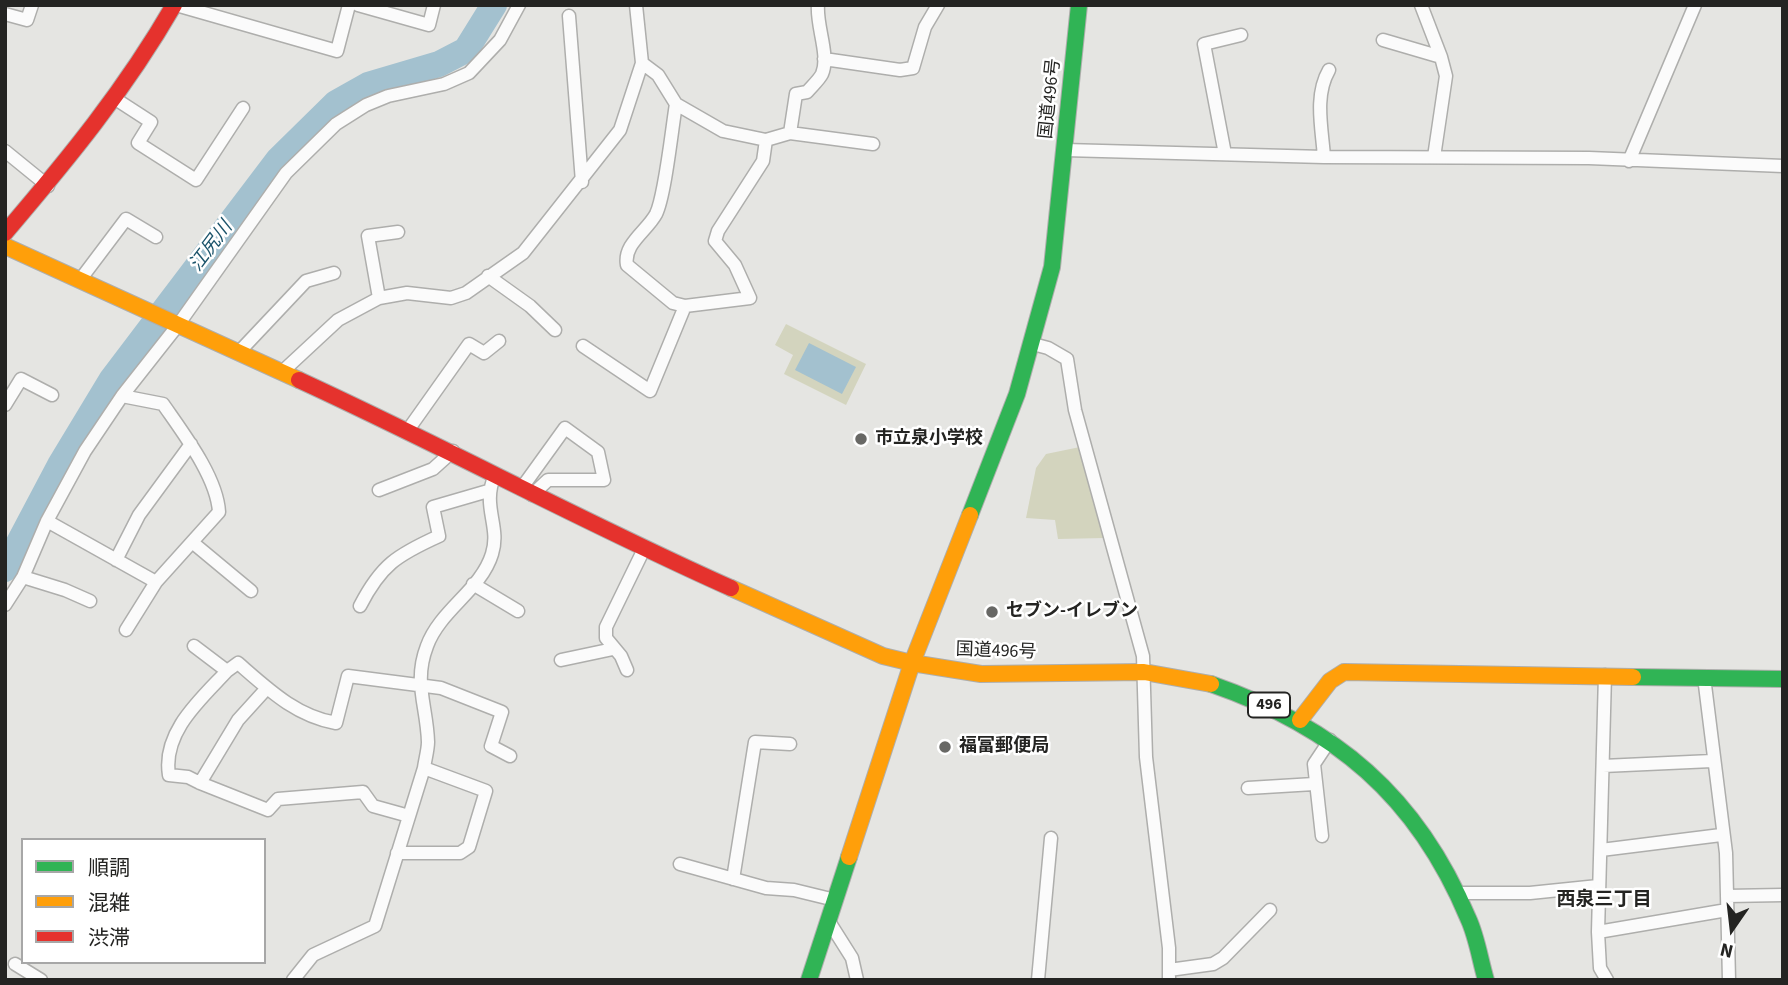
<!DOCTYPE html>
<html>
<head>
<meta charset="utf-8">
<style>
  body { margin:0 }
  #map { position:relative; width:1788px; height:985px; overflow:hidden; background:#e5e5e2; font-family:"Source Sans 3","Noto Sans JP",sans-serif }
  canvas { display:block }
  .frame { position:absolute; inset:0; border:7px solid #242422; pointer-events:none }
  .legend { position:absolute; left:21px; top:838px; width:245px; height:126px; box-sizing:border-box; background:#fff; border:2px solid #a7a7a7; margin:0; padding:9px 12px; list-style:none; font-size:21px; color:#242422 }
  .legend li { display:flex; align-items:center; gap:14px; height:35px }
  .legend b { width:35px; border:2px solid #a7a7a7 }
  .north { position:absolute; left:1697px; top:894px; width:70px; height:70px; -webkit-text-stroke:5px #fff; paint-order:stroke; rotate:194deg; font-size:19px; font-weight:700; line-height:28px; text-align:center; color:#242422 }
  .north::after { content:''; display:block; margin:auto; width:24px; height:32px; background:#242422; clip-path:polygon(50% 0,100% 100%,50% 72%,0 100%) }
</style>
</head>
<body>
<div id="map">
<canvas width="1788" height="985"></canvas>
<div class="frame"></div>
<ul class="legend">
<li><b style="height:9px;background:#30b455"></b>順調</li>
<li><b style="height:9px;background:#ff9f0a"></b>混雑</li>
<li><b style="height:9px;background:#e5322d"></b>渋滞</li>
</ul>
<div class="north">N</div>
</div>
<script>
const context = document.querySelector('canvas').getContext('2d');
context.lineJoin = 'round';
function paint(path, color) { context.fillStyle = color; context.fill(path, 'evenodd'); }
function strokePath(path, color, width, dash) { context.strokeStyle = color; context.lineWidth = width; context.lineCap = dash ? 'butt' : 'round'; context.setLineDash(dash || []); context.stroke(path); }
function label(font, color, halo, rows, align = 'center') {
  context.font = font + ' "Source Sans 3","Noto Sans JP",sans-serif'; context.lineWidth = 5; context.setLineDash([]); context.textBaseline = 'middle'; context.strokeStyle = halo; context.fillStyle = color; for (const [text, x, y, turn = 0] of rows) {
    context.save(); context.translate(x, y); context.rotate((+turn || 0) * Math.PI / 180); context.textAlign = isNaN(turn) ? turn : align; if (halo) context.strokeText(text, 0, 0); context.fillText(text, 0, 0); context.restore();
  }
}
paint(new Path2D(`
  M 786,324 L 866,364 L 846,405 L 784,374 L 793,355 L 775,345 Z
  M 1080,447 L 1104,538 L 1058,539 L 1055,520 L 1026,518 L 1036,468 L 1046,454 Z`), '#d3d4be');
paint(new Path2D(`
  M 809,343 L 856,367 L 842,394 L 795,370 Z`), '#a3c1cf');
strokePath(new Path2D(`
  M 5,569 L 60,465 L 112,379 L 278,160 L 336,103 L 368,85 L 439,64 L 466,50 L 494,5`), '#a3c1cf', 26);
const street = new Path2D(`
  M 176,5 L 337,51 L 349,5
  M 358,5 L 429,25 L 434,5
  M 1421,5 L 1441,57
  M 5,14 L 27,20 L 32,5
  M 569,16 L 582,182
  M 1383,40 L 1441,57 L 1446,76 L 1434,157
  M 824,59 L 900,70 L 913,68 L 925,27 L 938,5
  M 642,63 L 658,75 L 676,104 L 723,131 L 766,140 L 790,133 L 873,144
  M 114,98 L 151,122 L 138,143 L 196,180 L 243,108
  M 676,104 C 672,128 665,196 656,214 C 647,231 623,244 627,265 L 673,303 L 685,306 L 750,298 L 735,265 L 715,241 L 718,231 L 763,161 L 766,140
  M 790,133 L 796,94 L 807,92 C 811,87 819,80 822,74 C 830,55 816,26 818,5
  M 1065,150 L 1324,157 L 1589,158 L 1783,166
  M 5,151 L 48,186
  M 1225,154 L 1204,44 L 1241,35
  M 1324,157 C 1322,128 1314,96 1329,70
  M 1629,161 L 1695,5
  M 488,276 L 530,306 L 555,330
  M 80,280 L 126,219 L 156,237
  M 379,298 L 368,236 L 398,232
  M 1033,344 L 1048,348 L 1067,359 L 1075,410 L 1143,656 L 1146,757 L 1169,948 L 1169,980
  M 583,346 L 650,391 L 685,306
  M 240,351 L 306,281 L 334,273
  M 282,372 L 338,320 L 379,298 L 407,293 L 451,298 L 466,293 L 523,253 L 620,130 L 642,63 L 636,5
  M 5,405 L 21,379 L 52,395
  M 408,430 L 469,344 L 484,353 L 499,341
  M 521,489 L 565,428 L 598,452 L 604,480 L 548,480 L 532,495
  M 379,490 L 433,469 L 453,451
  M 47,521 L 156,582 L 219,512 C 217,477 183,433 163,404 L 122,396
  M 192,542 L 251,591
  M 116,560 L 139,515 L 191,444
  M 23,577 L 65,590 L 90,601
  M 473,584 L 518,611
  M 5,605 L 23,577 L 47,521 L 85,451 L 122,396 L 178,325 L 286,173 L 336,124 L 366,105 L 388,96 L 444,84 L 469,73 L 500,40 L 519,5
  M 360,606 C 381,565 397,555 439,536 L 433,507 L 488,491
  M 126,630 L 156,582
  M 194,646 L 227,671 L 238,663 C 269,690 296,716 336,723 L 348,676 L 441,688 L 502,712 L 491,746 L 510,756
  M 561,660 L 613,649
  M 627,670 L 621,656 L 606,638 L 606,627 L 644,549
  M 1605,675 L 1598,932 L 1600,968 L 1607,980
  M 1704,677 L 1726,853 L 1729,980
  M 267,688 L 238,720 L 200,783 L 268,810 L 278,799 L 363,792 L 373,806 L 409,816
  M 1603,766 L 1712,761
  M 200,783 L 188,777 L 169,775 C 162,732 201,699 227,671
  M 1248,788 L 1314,784
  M 1322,836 L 1314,764 L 1330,740
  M 1601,850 L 1721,835
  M 397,853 L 460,853 L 469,847 L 486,791 L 424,768
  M 680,864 L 766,888 L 794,890 L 835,900
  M 733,879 L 755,742 L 790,744
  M 1458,893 L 1530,893 L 1598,886
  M 1727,896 L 1783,895
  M 828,920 L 852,958 L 857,980
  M 1598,932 L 1727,910
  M 15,964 L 41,980
  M 1169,970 L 1213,964 L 1223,958 L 1270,910
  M 293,980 L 313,955 L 375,926 L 424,768 C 425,760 428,750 428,742 C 427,706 413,682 427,646 C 440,610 481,590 492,554 C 501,526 481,506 495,475
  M 1038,980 L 1051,838`);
const fast = new Path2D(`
  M 970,515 L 1017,394 L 1052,267 L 1079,5
  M 1633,677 L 1783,679
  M 1211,684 C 1335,727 1417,796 1468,918 C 1477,937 1480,960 1486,980
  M 809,980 L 849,857`);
const slow = new Path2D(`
  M 5,246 L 299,380
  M 970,515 L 912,663 L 981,674 L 1144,672 L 1211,684
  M 731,588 L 883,656 L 912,663 L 849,857
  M 1300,720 L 1330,681 L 1344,672 L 1633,677`);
const jam = new Path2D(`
  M 5,233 C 68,159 125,90 174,5
  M 299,380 C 445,447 585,523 731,588`);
strokePath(street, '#aeaeac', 15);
strokePath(fast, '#aeaeac', 18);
strokePath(slow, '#aeaeac', 18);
strokePath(jam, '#aeaeac', 18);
strokePath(street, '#fbfbfb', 12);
strokePath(fast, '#30b455', 16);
strokePath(slow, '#ff9f0a', 16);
strokePath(jam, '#e5322d', 16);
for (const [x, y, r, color] of [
  [861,439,7,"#686865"],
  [992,612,7,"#686865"],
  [945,747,7,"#686865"]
]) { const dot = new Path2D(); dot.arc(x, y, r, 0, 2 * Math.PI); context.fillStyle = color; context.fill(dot); strokePath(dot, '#fff', 2.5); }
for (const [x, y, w] of [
  [1269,705,42]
]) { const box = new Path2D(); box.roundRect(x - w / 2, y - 12.5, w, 25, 5); context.fillStyle = '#fff'; context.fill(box); strokePath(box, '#242422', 2); }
label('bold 16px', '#242422', null, [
  ["496",1269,705]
]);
label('18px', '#242422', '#fff', [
  ["国道496号",1051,99,-84],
  ["国道496号",996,652,2]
]);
label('bold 18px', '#242422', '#fff', [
  ["市立泉小学校",875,439],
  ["セブン-イレブン",1006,612],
  ["福富郵便局",959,747]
], 'left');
label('italic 19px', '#1c546b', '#fff', [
  ["江尻川",212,247,-53]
]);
label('bold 19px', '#242422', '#fff', [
  ["西泉三丁目",1604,901]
]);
</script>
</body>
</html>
